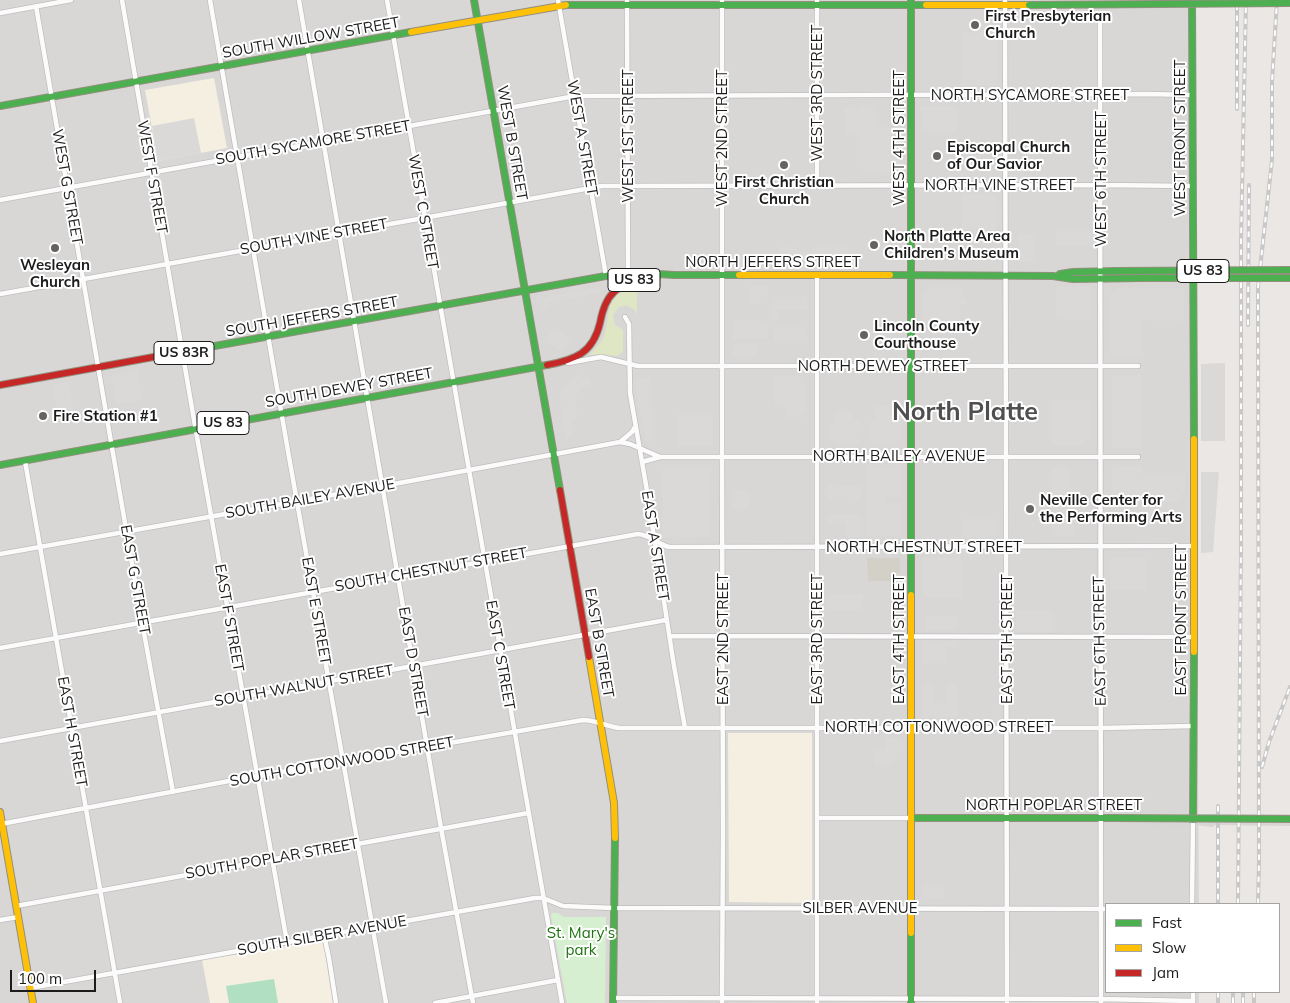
<!DOCTYPE html>
<html>
<head>
<meta charset="utf-8">
<style>
  body { margin:0 }
  #map { position:relative; width:1290px; height:1003px; overflow:hidden; background:#eae7e5; font-family:Mulish,sans-serif }
  canvas { display:block }
  .legend { position:absolute; left:1105px; top:903px; width:175px; height:90px; box-sizing:border-box; background:#fff; border:1px solid #a4a4a4; margin:0; padding:6px 9px; list-style:none; font-size:15px; color:#1c1c1c }
  .legend li { display:flex; align-items:center; gap:10px; height:25px }
  .legend b { width:25px; border:1px solid #a4a4a4 }
  .scale { position:absolute; left:10px; top:970px; width:86px; height:22px; box-sizing:border-box; border:2px solid #1c1c1c; border-top:0; padding-left:6px; font-size:15px; line-height:18px; white-space:nowrap; color:#1c1c1c; -webkit-text-stroke:4px #fff; paint-order:stroke }
</style>
</head>
<body>
<div id="map">
<canvas width="1290" height="1003"></canvas>
<ul class="legend">
<li><b style="height:6px;background:#4caf50"></b>Fast</li>
<li><b style="height:6px;background:#ffc107"></b>Slow</li>
<li><b style="height:6px;background:#c62828"></b>Jam</li>
</ul>
<div class="scale">100 m</div>
</div>
<script>
const context = document.querySelector('canvas').getContext('2d');
context.lineJoin = 'round';
function paint(path, color) { context.fillStyle = color; context.fill(path, 'evenodd'); }
function strokePath(path, color, width, dash) { context.strokeStyle = color; context.lineWidth = width; context.lineCap = dash ? 'butt' : 'round'; context.setLineDash(dash || []); context.stroke(path); }
function label(font, color, halo, rows, align = 'center') {
  context.font = font + ' Mulish,sans-serif'; context.lineWidth = 4; context.setLineDash([]); context.textBaseline = 'middle'; context.strokeStyle = halo; context.fillStyle = color; for (const [text, x, y, turn = 0] of rows) {
    context.save(); context.translate(x, y); context.rotate((+turn || 0) * Math.PI / 180); context.textAlign = isNaN(turn) ? turn : align; if (halo) context.strokeText(text, 0, 0); context.fillText(text, 0, 0); context.restore();
  }
}
paint(new Path2D(`
  M 0,0 L 1193,0 L 1199,904 L 1106,904 L 1106,992 L 1199,992 L 1199,1003 L 0,1003 Z`), '#d9d7d6');
paint(new Path2D(`
  M 214,78 L 227,148 L 158,161 L 145,90 Z
  M 728,733 L 812,733 L 812,903 L 729,902 Z
  M 323,940 L 333,1003 L 210,1003 L 202,960 Z`), '#f4efe0');
paint(new Path2D(`
  M 867,558 L 900,558 L 900,573 L 895,573 L 895,581 L 868,581 Z`), '#d3d0c7');
paint(new Path2D(`
  M 637,285 L 637,315 L 635,310 L 626,305 L 619,307 L 613,315 L 615,325 L 623,330 L 623,352 L 617,356 L 601,354 L 589,355 C 596,348 602,342 605,333 C 607,325 607,317 609,310 C 612,297 625,287 637,285 Z`), '#dee6c4');
paint(new Path2D(`
  M 552,913 L 558,913 L 564,917 L 606,917 L 605,1003 L 567,1003 L 551,916 Z`), '#d7efd1');
paint(new Path2D(`
  M 274,979 L 278,1003 L 229,1003 L 226,986 Z`), '#b1dfc2');
paint(new Path2D(`
  M 962,33 L 998,33 L 998,85 L 961,85 Z
  M 859,105 L 876,105 L 876,127 L 903,127 L 903,175 L 860,175 L 860,135 L 845,135 L 845,108 L 859,108 Z
  M 921,106 L 957,106 L 957,132 L 921,132 Z
  M 194,118 L 201,153 L 158,161 L 152,126 Z
  M 962,194 L 997,195 L 996,230 L 962,229 Z
  M 1056,231 L 1091,231 L 1091,246 L 1056,246 Z
  M 1018,234 L 1035,234 L 1035,262 L 1018,262 Z
  M 779,247 L 794,247 L 800,251 L 810,251 L 816,247 L 849,247 L 849,263 L 827,262 L 827,258 L 810,258 L 810,263 L 775,263 Z
  M 750,286 L 768,286 L 767,304 L 750,304 Z
  M 1056,286 L 1091,286 L 1091,320 L 1056,319 Z
  M 599,287 L 600,293 L 549,302 L 546,310 L 540,312 L 539,307 L 544,305 L 542,302 L 547,297 Z
  M 928,287 L 961,287 L 961,297 L 966,298 L 966,304 L 960,304 L 960,323 L 923,323 L 923,292 Z
  M 1116,288 L 1184,288 L 1184,321 L 1143,320 L 1143,357 L 1111,357 L 1111,291 L 1116,291 Z
  M 772,297 L 807,297 L 807,310 L 778,310 L 777,320 L 772,320 Z
  M 734,320 L 768,321 L 768,338 L 733,339 Z
  M 554,327 L 571,340 L 562,352 L 545,340 Z
  M 773,327 L 807,327 L 807,341 L 774,341 Z
  M 733,344 L 757,344 L 757,356 L 733,356 Z
  M 1225,363 L 1225,441 L 1201,441 L 1201,364 Z
  M 137,370 L 142,400 L 116,404 L 111,375 Z
  M 577,372 L 583,379 L 590,378 L 591,383 L 578,391 L 575,400 L 577,418 L 573,421 L 572,437 L 566,438 L 562,418 L 560,397 L 563,388 Z
  M 1112,375 L 1142,375 L 1142,447 L 1112,448 Z
  M 775,376 L 801,376 L 801,383 L 807,383 L 807,413 L 804,414 L 800,419 L 786,419 L 786,407 L 775,407 Z
  M 651,377 L 653,441 L 646,441 L 636,390 L 636,378 Z
  M 69,382 L 74,414 L 58,417 L 53,385 Z
  M 1052,400 L 1091,400 L 1091,440 L 1084,440 L 1084,446 L 1051,445 Z
  M 875,406 L 897,406 L 897,417 L 901,417 L 901,440 L 897,441 L 897,445 L 871,445 L 871,420 L 875,419 Z
  M 834,412 L 852,412 L 854,419 L 860,422 L 860,433 L 855,433 L 855,435 L 859,435 L 859,444 L 834,444 L 834,440 L 830,440 L 830,424 L 834,424 Z
  M 678,413 L 713,413 L 713,446 L 678,446 Z
  M 867,465 L 902,465 L 902,497 L 885,497 L 886,502 L 902,502 L 901,536 L 867,535 Z
  M 1112,465 L 1141,466 L 1142,475 L 1185,475 L 1185,491 L 1180,497 L 1180,502 L 1116,502 L 1116,498 L 1112,498 Z
  M 663,467 L 711,467 L 711,537 L 662,537 Z
  M 1052,467 L 1070,468 L 1070,488 L 1074,489 L 1074,536 L 1052,535 Z
  M 1201,472 L 1219,472 L 1213,552 L 1201,553 Z
  M 828,485 L 861,486 L 861,500 L 827,499 Z
  M 733,490 L 749,490 L 749,508 L 732,508 Z
  M 827,514 L 860,514 L 860,537 L 846,537 L 846,523 L 827,523 Z
  M 961,519 L 996,519 L 996,537 L 961,537 Z
  M 922,558 L 961,558 L 962,598 L 923,597 Z
  M 1111,558 L 1146,558 L 1146,590 L 1111,590 Z
  M 827,594 L 863,594 L 862,611 L 827,610 Z
  M 1017,610 L 1052,610 L 1052,632 L 1016,632 Z
  M 926,616 L 957,617 L 957,630 L 926,630 Z
  M 922,641 L 957,641 L 957,647 L 946,648 L 946,663 L 922,663 Z
  M 957,683 L 957,717 L 922,717 L 922,684 L 934,684 L 934,703 L 945,703 L 946,684 Z
  M 886,738 L 900,738 L 900,759 L 895,759 L 892,765 L 874,765 L 874,749 L 886,749 Z
  M 922,884 L 943,885 L 945,898 L 922,898 Z`), '#dad9d8');
paint(new Path2D(`
  M 1114,814 L 1290,814 L 1290,826 L 1215,825 L 1213,827 L 1194,825 L 1191,827 L 1185,825 L 1184,827 L 1174,827 L 1173,826 L 1168,827 L 1162,825 L 1158,827 L 1154,825 L 1151,827 L 1149,825 L 1144,826 L 1141,825 L 1119,826 L 1115,825 Z`), '#d7d6d5');
const street = new Path2D(`
  M 122,0 L 194,420 L 287,942
  M 210,0 L 289,457 L 386,1003
  M 299,0 L 441,828 L 473,1003
  M 387,0 L 562,1003
  M 558,0 L 606,276
  M 627,0 L 628,272
  M 817,0 L 817,185
  M 1005,0 L 1007,1003
  M 36,6 L 142,622 L 173,792
  M 0,13 L 71,0
  M 1100,20 L 1101,1003
  M 0,200 L 575,96 L 1147,94 L 1192,95
  M 817,275 L 817,1003
  M 0,294 L 602,186 L 1101,185 L 1193,186
  M 625,317 L 629,324 L 630,393 L 646,485 L 674,666 L 685,728
  M 568,363 L 601,357 L 638,366 L 1138,366
  M 620,442 L 632,432 L 635,427
  M 25,461 L 120,1003
  M 642,462 L 660,457
  M 0,554 L 383,486 L 620,442 L 630,444 L 660,457 L 1138,457
  M 669,636 L 1194,637
  M 0,648 L 638,534 C 650,535 658,544 669,547 L 1194,546
  M 0,741 L 666,620
  M 818,818 L 912,818
  M 1,824 L 229,781 L 583,720 C 596,720 607,727 620,728 L 1101,728 L 1194,726
  M 1192,904 L 1193,820
  M 16,906 L 528,813
  M 0,920 L 18,917
  M 324,935 L 329,958 L 336,1003
  M 30,988 L 535,898 L 543,898 L 563,906 L 614,908 L 1106,909
  M 1193,992 L 1193,1003
  M 613,998 L 1101,999 L 1193,1001
  M 435,1003 L 558,980
  M 722,1003 L 723,833 L 722,457 L 722,0`);
const fast = new Path2D(`
  M 474,0 L 560,490
  M 911,0 L 911,595
  M 1192,0 L 1194,439
  M 566,5 L 926,5
  M 0,106 L 411,32
  M 1060,274 L 1073,272 L 1116,271
  M 890,275 L 1053,276 L 1073,279 L 1143,278
  M 181,352 L 628,272 L 674,275 L 739,275
  M 0,465 L 547,365
  M 912,818 L 1114,818
  M 1193,820 L 1194,652
  M 911,933 L 911,1003
  M 613,1003 L 615,838`);
const slow = new Path2D(`
  M 926,5 L 1029,5
  M 411,32 L 566,5
  M 739,275 L 890,275
  M 1194,439 L 1194,652
  M 911,595 L 911,933
  M 589,657 L 614,803 L 615,838
  M 0,812 L 33,1003`);
const jam = new Path2D(`
  M 547,365 C 575,360 593,353 600,323 C 602,312 605,300 614,292 C 625,281 642,279 657,277
  M 0,385 L 181,352
  M 560,490 L 589,657`);
strokePath(street, '#c0bebd', 6);
strokePath(fast, '#93907e', 8);
strokePath(slow, '#93907e', 8);
strokePath(jam, '#93907e', 8);
strokePath(street, '#fcfbfb', 4.5);
strokePath(fast, '#4caf50', 6);
strokePath(slow, '#ffc107', 6);
strokePath(jam, '#c62828', 6);
const rail = new Path2D(`
  M 1237,109 L 1237,0
  M 1248,325 L 1249,185
  M 1262,767 L 1269,742 L 1290,687
  M 1218,806 L 1218,904
  M 1238,904 L 1241,543 L 1241,240 L 1246,0
  M 1258,904 L 1259,862 L 1258,287 L 1272,160 L 1272,82 L 1277,0
  M 1218,992 L 1218,1003
  M 1254,992 L 1254,1003
  M 1233,1003 L 1233,992
  M 1243,1003 L 1243,992`);
strokePath(rail, '#c9c8c8', 4);
strokePath(rail, '#fff', 2, [5.5]);
const fastBridge = new Path2D(`
  M 1029,5 L 1290,3
  M 1116,271 L 1290,270
  M 1143,278 L 1290,278
  M 1114,818 L 1290,819`);
strokePath(fastBridge, '#93907e', 8, []);
strokePath(fastBridge, '#4caf50', 6);
for (const [x, y, r, color] of [
  [975,25,5,"#646362"],
  [937,156,5,"#646362"],
  [784,165,5,"#646362"],
  [874,245,5,"#646362"],
  [55,248,5,"#646362"],
  [864,335,5,"#646362"],
  [43,416,5,"#646362"],
  [1030,509,5,"#646362"]
]) { const dot = new Path2D(); dot.arc(x, y, r, 0, 2 * Math.PI); context.fillStyle = color; context.fill(dot); strokePath(dot, '#fff', 2); }
for (const [x, y, w] of [
  [1203,271,52],
  [634,280,52],
  [184,353,60],
  [223,423,52]
]) { const box = new Path2D(); box.roundRect(x - w / 2, y - 11.5, w, 23, 4); context.fillStyle = '#fff'; context.fill(box); strokePath(box, '#1c1c1c', 1); }
label('bold 14px', '#1c1c1c', null, [
  ["US 83",1203,271],
  ["US 83",634,280],
  ["US 83R",184,353],
  ["US 83",223,423]
]);
label('bold 15px', '#1c1c1c', '#fff', [
  ["First Presbyterian",985,16],
  ["Church",985,33],
  ["Episcopal Church",947,147],
  ["of Our Savior",947,164],
  ["First Christian",784,182,"center"],
  ["Church",784,199,"center"],
  ["North Platte Area",884,236],
  ["Children's Museum",884,253],
  ["Wesleyan",55,265,"center"],
  ["Church",55,282,"center"],
  ["Lincoln County",874,326],
  ["Courthouse",874,343],
  ["Fire Station #1",53,416],
  ["Neville Center for",1040,500],
  ["the Performing Arts",1040,517]
], 'left');
label('15px', '#1c1c1c', '#fff', [
  ["SOUTH WILLOW STREET",311,38,-10],
  ["WEST 3RD STREET",817,93,-90],
  ["NORTH SYCAMORE STREET",1030,95],
  ["WEST 1ST STREET",628,136,-90],
  ["WEST A STREET",582,138,80],
  ["WEST 2ND STREET",722,138,-90],
  ["WEST 4TH STREET",899,138,-90],
  ["WEST FRONT STREET",1180,138,-90],
  ["SOUTH SYCAMORE STREET",313,143,-10],
  ["WEST B STREET",512,143,80],
  ["WEST F STREET",152,177,80],
  ["WEST 6TH STREET",1101,179,-90],
  ["NORTH VINE STREET",1000,185],
  ["WEST G STREET",67,187,80],
  ["WEST C STREET",423,212,80],
  ["SOUTH VINE STREET",314,237,-10],
  ["NORTH JEFFERS STREET",773,262],
  ["SOUTH JEFFERS STREET",312,317,-10],
  ["NORTH DEWEY STREET",883,366],
  ["SOUTH DEWEY STREET",349,388,-10],
  ["NORTH BAILEY AVENUE",899,456],
  ["SOUTH BAILEY AVENUE",310,499,-10],
  ["EAST A STREET",655,546,81],
  ["NORTH CHESTNUT STREET",924,547],
  ["SOUTH CHESTNUT STREET",431,570,-10],
  ["EAST G STREET",135,580,80],
  ["EAST E STREET",316,611,80],
  ["EAST F STREET",229,618,80],
  ["EAST FRONT STREET",1181,620,-90],
  ["EAST 2ND STREET",723,639,-90],
  ["EAST 3RD STREET",817,639,-90],
  ["EAST 4TH STREET",899,639,-90],
  ["EAST 5TH STREET",1007,639,-90],
  ["EAST 6TH STREET",1100,641,-91],
  ["EAST B STREET",599,643,80],
  ["EAST C STREET",500,655,80],
  ["EAST D STREET",413,662,80],
  ["SOUTH WALNUT STREET",304,686,-10],
  ["NORTH COTTONWOOD STREET",939,727],
  ["EAST H STREET",72,732,80],
  ["SOUTH COTTONWOOD STREET",342,762,-10],
  ["NORTH POPLAR STREET",1054,805],
  ["SOUTH POPLAR STREET",272,859,-10],
  ["SILBER AVENUE",860,908],
  ["SOUTH SILBER AVENUE",322,936,-10]
]);
label('15px', '#1e7410', '#fff', [
  ["St. Mary's",581,933],
  ["park",581,950]
]);
label('bold 25px', '#4f4f4f', '#fff', [
  ["North Platte",965,412]
]);
</script>
</body>
</html>
